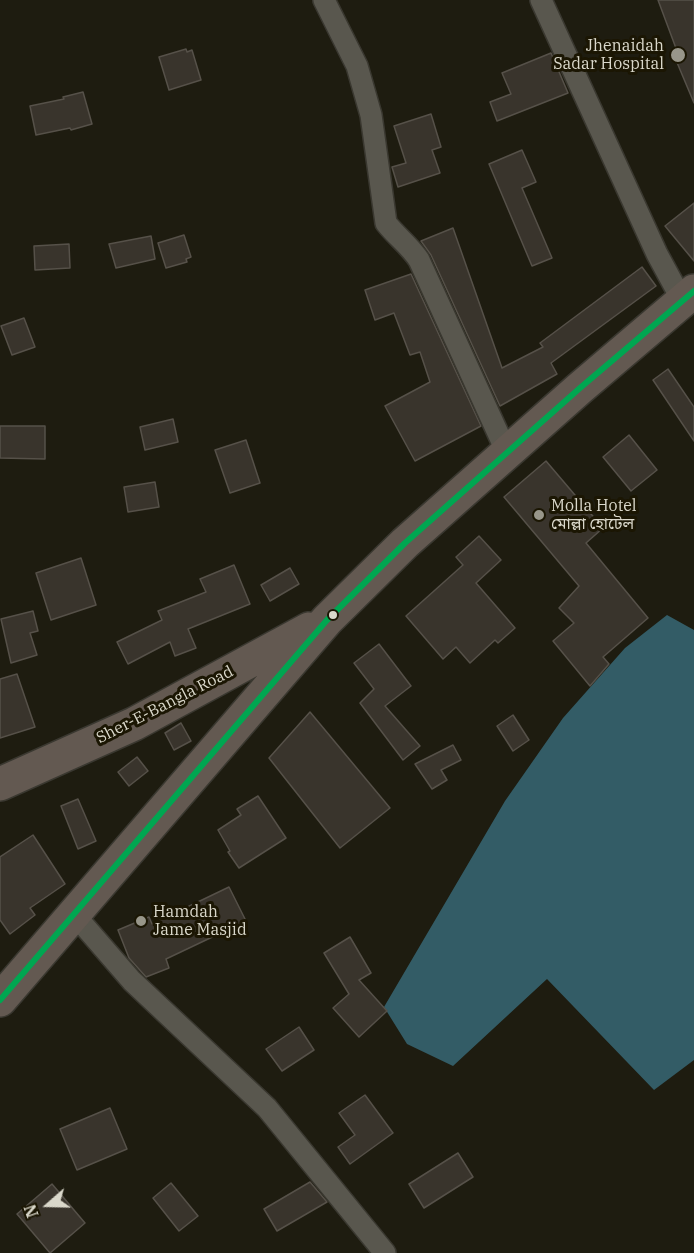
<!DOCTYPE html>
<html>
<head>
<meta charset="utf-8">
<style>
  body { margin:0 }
  #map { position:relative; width:694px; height:1253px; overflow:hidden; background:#1e1c10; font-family:"IBM Plex Serif",serif }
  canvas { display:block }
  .north { position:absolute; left:18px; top:1175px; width:60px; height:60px; -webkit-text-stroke:4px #1b1603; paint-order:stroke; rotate:250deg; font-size:16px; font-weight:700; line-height:24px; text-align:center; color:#dad8cb }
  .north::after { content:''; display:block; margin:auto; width:21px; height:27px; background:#dad8cb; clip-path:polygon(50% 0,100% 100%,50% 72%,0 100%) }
</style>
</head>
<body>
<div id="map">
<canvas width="694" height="1253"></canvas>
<div class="north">N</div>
</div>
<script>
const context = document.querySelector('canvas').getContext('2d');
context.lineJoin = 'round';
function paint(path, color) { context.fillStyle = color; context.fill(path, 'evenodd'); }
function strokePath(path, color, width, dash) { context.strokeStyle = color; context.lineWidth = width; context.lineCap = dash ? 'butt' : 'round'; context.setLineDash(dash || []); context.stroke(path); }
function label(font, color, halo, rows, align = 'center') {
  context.font = font + ' "IBM Plex Serif","Noto Sans Bengali",serif'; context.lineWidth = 6; context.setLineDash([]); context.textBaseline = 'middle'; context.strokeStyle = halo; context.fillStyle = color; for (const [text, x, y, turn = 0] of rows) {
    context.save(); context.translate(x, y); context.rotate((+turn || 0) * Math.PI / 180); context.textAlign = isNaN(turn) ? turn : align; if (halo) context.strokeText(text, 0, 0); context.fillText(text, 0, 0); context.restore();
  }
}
paint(new Path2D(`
  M 667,615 L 694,630 L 694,1060 L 654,1090 L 547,979 L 453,1066 L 407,1044 L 384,1007 L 505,801 L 563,718 L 625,648 Z`), '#335c66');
const building = new Path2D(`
  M 658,0 L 694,0 L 694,103 L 673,53 L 677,51 Z
  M 186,49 L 187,52 L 192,50 L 201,80 L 169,90 L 159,57 Z
  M 551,53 L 568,93 L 497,121 L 490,102 L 511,94 L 502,73 Z
  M 83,92 L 92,124 L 71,130 L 70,128 L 36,135 L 30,106 L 64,99 L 63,97 Z
  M 431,114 L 441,147 L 432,150 L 440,173 L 398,187 L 392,167 L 406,163 L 394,126 Z
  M 522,150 L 536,182 L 522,188 L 552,258 L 532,266 L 489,164 Z
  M 694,203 L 694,261 L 665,226 Z
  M 453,228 L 502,368 L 543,347 L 540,343 L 642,267 L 656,286 L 551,363 L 557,374 L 500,406 L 431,255 L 421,241 Z
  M 184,235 L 191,257 L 186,259 L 187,262 L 166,268 L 158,243 Z
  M 151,236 L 155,259 L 116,268 L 109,244 Z
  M 69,244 L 70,268 L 35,270 L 34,246 Z
  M 411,274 L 481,426 L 415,461 L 385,406 L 430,382 L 420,352 L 410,355 L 394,313 L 375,320 L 365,290 Z
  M 24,318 L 35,347 L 12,355 L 1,326 Z
  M 668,369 L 694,407 L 694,441 L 653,380 Z
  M 173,419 L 178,442 L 145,450 L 140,427 Z
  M 0,426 L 45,426 L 45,459 L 0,458 Z
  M 629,435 L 657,470 L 631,491 L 603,457 Z
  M 246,440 L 260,483 L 230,493 L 215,450 Z
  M 546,461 L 603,528 L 586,543 L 648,618 L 603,657 L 609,664 L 590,686 L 553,641 L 574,623 L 559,608 L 579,586 L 504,497 Z
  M 155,482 L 159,507 L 128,512 L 124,487 Z
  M 479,536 L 501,560 L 476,583 L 515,628 L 498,643 L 495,640 L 470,663 L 456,647 L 443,659 L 406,616 L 463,565 L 456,557 Z
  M 81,558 L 96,605 L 51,620 L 36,573 Z
  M 234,565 L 250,604 L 188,629 L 196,648 L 175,656 L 170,642 L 128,664 L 117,642 L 162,620 L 158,611 L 206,592 L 200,579 Z
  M 290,568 L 299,584 L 270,601 L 261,585 Z
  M 33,611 L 38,631 L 30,633 L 37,655 L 11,663 L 1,619 Z
  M 379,644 L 411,686 L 385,706 L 420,746 L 403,760 L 360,703 L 374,689 L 354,663 Z
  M 17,674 L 35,727 L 0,738 L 0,679 Z
  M 310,712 L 390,808 L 340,848 L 269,758 Z
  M 513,715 L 529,740 L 513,751 L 497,726 Z
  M 181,723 L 191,741 L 174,750 L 165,733 Z
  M 453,745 L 461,760 L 441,770 L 447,780 L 432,789 L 415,764 Z
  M 137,757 L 148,771 L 129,786 L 118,772 Z
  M 258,796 L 286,838 L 239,868 L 228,852 L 230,851 L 218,830 L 241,815 L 237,809 Z
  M 78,799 L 96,841 L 78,849 L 61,806 Z
  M 33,835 L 65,884 L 30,908 L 35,915 L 10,934 L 0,920 L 0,857 Z
  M 229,887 L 246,921 L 166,959 L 169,968 L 146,977 L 129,958 L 118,930 L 149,917 L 152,924 Z
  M 350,937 L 371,973 L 359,980 L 387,1011 L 359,1037 L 333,1008 L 349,994 L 324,953 Z
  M 299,1027 L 314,1050 L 282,1071 L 266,1049 Z
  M 365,1095 L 393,1133 L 350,1164 L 338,1147 L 355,1135 L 339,1113 Z
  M 110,1108 L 127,1149 L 77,1170 L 60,1129 Z
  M 458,1153 L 473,1177 L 424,1208 L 409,1184 Z
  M 310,1182 L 327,1202 L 277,1231 L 264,1209 Z
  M 171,1183 L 198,1216 L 179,1231 L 153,1198 Z
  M 52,1184 L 85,1223 L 50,1253 L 17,1214 Z`);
paint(building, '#39342c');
strokePath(building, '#565149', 1.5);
const street = new Path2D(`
  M 324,0 L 357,66 L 371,115 L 386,223 C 396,236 410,246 419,260 L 507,453
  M 541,0 L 657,254 L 682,300
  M 74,914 L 132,981 L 267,1108 L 385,1253`);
const highway = new Path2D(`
  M 0,784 L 134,724 L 309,629
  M 0,1000 L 327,620 L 405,543 L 580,388 L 694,291`);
strokePath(street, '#3a3830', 24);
strokePath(highway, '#3a3830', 36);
strokePath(street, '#59574e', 21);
strokePath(highway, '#635951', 33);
strokePath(new Path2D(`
  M 0,1000 L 327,620 L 405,543 L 580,388 L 694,291`), '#00a651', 6);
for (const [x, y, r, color] of [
  [678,55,8,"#98968a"],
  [539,515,6,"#98968a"],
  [333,615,5,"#dad8cb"],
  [141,921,6,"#98968a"]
]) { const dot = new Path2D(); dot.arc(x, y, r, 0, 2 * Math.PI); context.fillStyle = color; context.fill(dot); strokePath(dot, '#1b1603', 2); }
label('16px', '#dad8cb', '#1b1603', [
  ["Jhenaidah",664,46,"right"],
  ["Sadar Hospital",664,64,"right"],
  ["Molla Hotel",551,506],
  ["মোল্লা হোটেল",551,524],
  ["Hamdah",153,912],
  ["Jame Masjid",153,930]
], 'left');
label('16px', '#dad8cb', '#1b1603', [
  ["Sher-E-Bangla Road",165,705,-27]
]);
</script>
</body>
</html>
